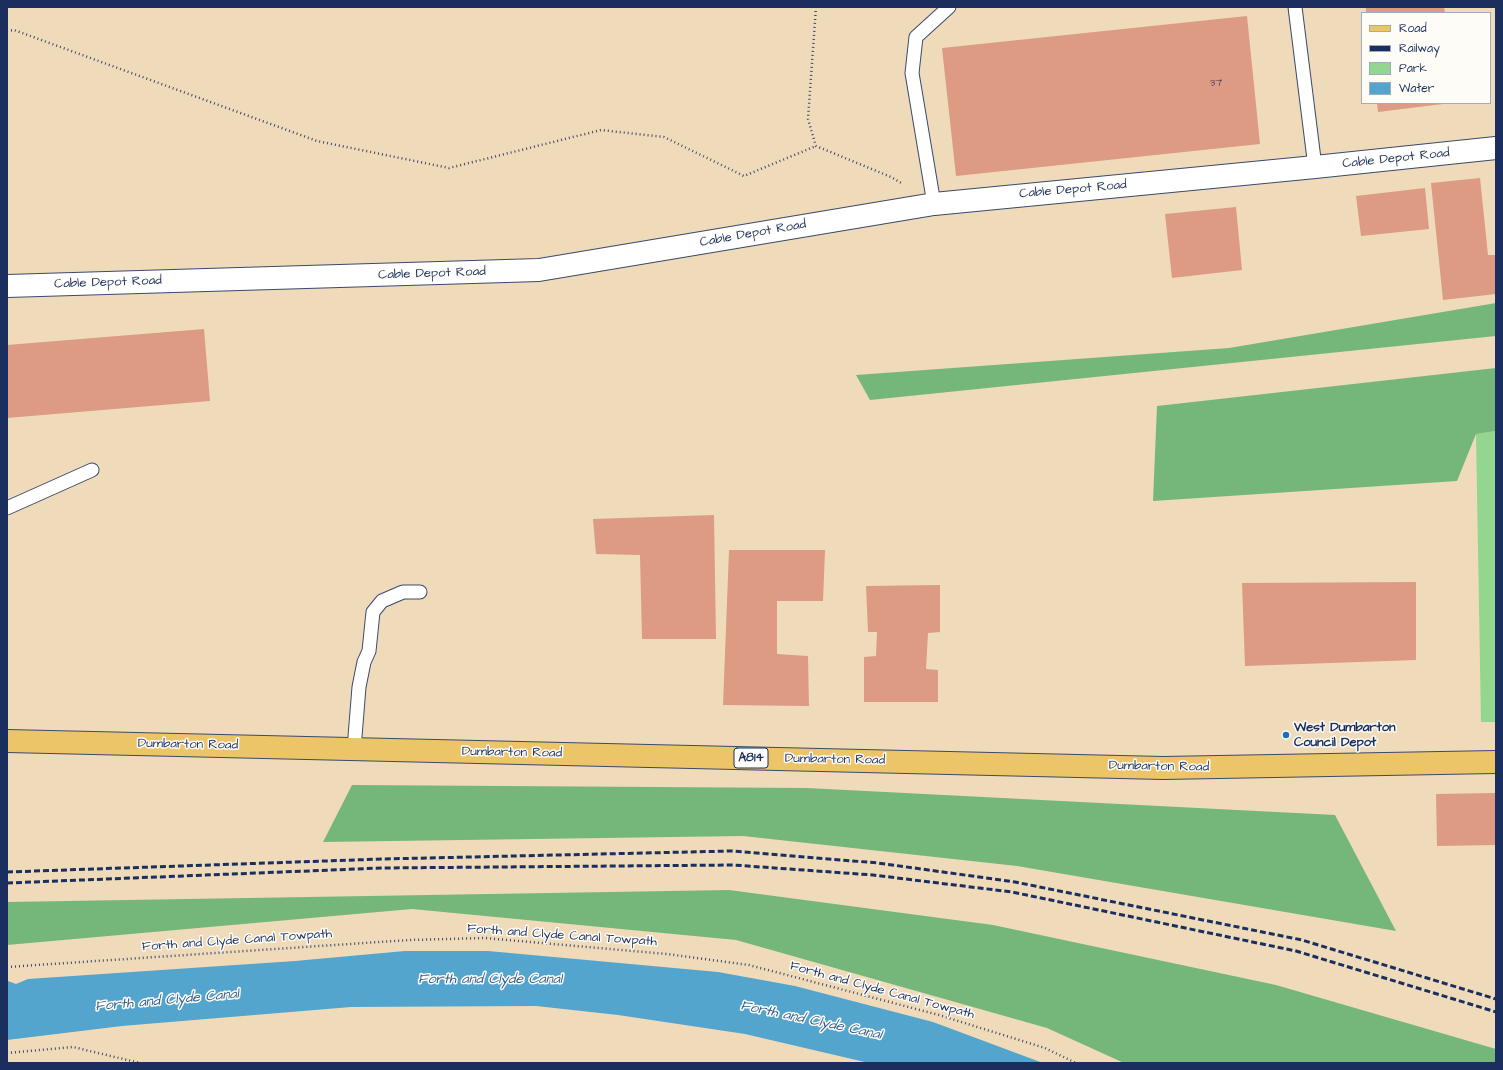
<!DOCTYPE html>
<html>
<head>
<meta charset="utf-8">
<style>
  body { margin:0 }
  #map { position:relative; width:1503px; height:1070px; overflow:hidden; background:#efdbb9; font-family:"Architects Daughter",sans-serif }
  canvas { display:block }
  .frame { position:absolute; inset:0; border:8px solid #1b2f5e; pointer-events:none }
  .legend { position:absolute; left:1361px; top:12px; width:130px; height:92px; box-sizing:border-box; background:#fdfcf7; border:1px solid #a3aaba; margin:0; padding:5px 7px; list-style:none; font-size:12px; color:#1b2f5e }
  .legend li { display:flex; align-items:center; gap:8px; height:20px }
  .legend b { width:20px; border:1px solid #a3aaba }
</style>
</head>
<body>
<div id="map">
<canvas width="1503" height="1070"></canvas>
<div class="frame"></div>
<ul class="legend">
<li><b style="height:5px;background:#edc569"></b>Road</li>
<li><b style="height:5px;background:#1b2f5e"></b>Railway</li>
<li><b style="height:11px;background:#92d68f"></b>Park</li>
<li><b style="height:11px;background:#53a5ce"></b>Water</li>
</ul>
</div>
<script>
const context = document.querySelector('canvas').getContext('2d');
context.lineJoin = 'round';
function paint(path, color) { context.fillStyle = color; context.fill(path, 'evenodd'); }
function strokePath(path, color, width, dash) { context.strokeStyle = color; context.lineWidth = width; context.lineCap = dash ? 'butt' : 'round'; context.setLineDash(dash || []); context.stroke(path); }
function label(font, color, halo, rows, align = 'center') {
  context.font = font + ' "Architects Daughter",sans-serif'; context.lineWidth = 3; context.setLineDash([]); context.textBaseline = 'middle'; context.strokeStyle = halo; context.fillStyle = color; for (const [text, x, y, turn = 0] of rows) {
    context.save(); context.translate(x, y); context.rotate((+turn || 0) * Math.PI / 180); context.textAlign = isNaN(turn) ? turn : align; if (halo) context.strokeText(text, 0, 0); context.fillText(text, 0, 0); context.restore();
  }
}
paint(new Path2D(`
  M 1496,431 L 1496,722 L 1481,722 L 1476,434 Z`), '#92d68f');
paint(new Path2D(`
  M 1496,303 L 1496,336 L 870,400 L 856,375 L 1229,348 Z
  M 1496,368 L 1496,431 L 1476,434 L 1457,481 L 1153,501 L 1157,406 Z
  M 352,785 L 807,788 L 1335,815 L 1396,931 L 1017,866 L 743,836 L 323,842 Z
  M 729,890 L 993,925 L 1276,985 L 1496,1049 L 1496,1063 L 1124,1063 L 1047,1028 L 736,940 L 412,909 L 7,945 L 7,902 Z`), '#75b77a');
paint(new Path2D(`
  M 405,951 L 488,951 L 718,972 L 795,986 L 933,1022 L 1043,1063 L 869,1063 L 745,1034 L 618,1015 L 536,1006 L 351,1007 L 122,1026 L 7,1040 L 8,981 L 16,984 L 28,979 L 295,961 Z`), '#53a5ce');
paint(new Path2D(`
  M 1366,7 L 1444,7 L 1445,13 L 1366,13 Z
  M 1247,16 L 1260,144 L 956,176 L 942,48 Z
  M 1377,103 L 1443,103 L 1443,104 L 1378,112 Z
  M 1480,178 L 1488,255 L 1496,255 L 1496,294 L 1443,300 L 1431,183 Z
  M 1425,188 L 1429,229 L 1361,236 L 1356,196 Z
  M 1236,207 L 1242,270 L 1172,278 L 1165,214 Z
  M 204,329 L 210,401 L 7,418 L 7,345 Z
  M 714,515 L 716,639 L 642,639 L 640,555 L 596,554 L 593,519 Z
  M 729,550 L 825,550 L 823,601 L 777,601 L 777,654 L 808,656 L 809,706 L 723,705 Z
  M 1416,582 L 1416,660 L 1245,666 L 1242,583 Z
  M 940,585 L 940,632 L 928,633 L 926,669 L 938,670 L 938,702 L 864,702 L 864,657 L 876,656 L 877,632 L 868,632 L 866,586 Z
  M 1496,793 L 1496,845 L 1437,846 L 1436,794 Z`), '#dc9b82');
const lane = new Path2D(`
  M 1295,7 L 1315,167
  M 934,204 L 912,73 L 916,37 L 949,7
  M 7,508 L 92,470
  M 354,749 L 359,687 L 364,662 L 369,651 L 373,612 L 382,601 L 403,592 L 420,592`);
const street = new Path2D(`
  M 7,286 L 539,270 L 934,204 L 1315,167 L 1496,148`);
const primary = new Path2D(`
  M 7,741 L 1163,768 L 1496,762`);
strokePath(lane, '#3b496c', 15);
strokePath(street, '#3b496c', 24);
strokePath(primary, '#3b496c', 24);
strokePath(new Path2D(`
  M 816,7 L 808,119 L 816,146 L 891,177 L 903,184
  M 7,31 L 14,30 L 317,141 L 449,168 L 601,130 L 664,137 L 744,176 L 816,146
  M 7,967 L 409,940 L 485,938 L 667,954 L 749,965 L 939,1015 L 1045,1048 L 1076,1063
  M 7,1053 L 73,1047 L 140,1063`), '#3b496c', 2.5, [1, 3]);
strokePath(lane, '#fff', 13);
strokePath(street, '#fff', 22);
strokePath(primary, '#edc569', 22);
strokePath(new Path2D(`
  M 7,872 L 383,859 L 732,851 L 878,863 L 1015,882 L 1302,940 L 1496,999
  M 7,883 L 382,868 L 733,865 L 873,875 L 1012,892 L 1296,951 L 1496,1012`), '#1b2f5e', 3, [6, 3]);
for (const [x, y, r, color] of [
  [1286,735,4,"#1f6fb2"]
]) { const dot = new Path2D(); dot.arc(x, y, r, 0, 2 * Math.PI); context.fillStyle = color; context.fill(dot); strokePath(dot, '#fdfcf7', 1.5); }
label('11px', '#4b4a67', null, [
  ["37",1216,84]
]);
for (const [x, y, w] of [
  [751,758,34]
]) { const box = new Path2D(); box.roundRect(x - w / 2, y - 10, w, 20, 3); context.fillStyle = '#fdfcf7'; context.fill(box); strokePath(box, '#1b2f5e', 1); }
label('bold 12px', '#1b2f5e', null, [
  ["A814",751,758]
]);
label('13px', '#1b2f5e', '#fdfcf7', [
  ["Cable Depot Road",1396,159,-6],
  ["Cable Depot Road",1073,190,-5],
  ["Cable Depot Road",753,234,-10],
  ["Cable Depot Road",432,274,-2],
  ["Cable Depot Road",108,283,-2],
  ["Dumbarton Road",188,745,1],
  ["Dumbarton Road",512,753,1],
  ["Dumbarton Road",835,760,1],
  ["Dumbarton Road",1159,767,1],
  ["Forth and Clyde Canal Towpath",562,936,4],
  ["Forth and Clyde Canal Towpath",237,941,-4],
  ["Forth and Clyde Canal Towpath",882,991,15]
]);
label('bold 13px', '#1b2f5e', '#fdfcf7', [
  ["West Dumbarton",1294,728],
  ["Council Depot",1294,743]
], 'left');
label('italic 14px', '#315e8b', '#fdfcf7', [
  ["Forth and Clyde Canal",490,980],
  ["Forth and Clyde Canal",167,1001,-5],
  ["Forth and Clyde Canal",811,1021,12]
]);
</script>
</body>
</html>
